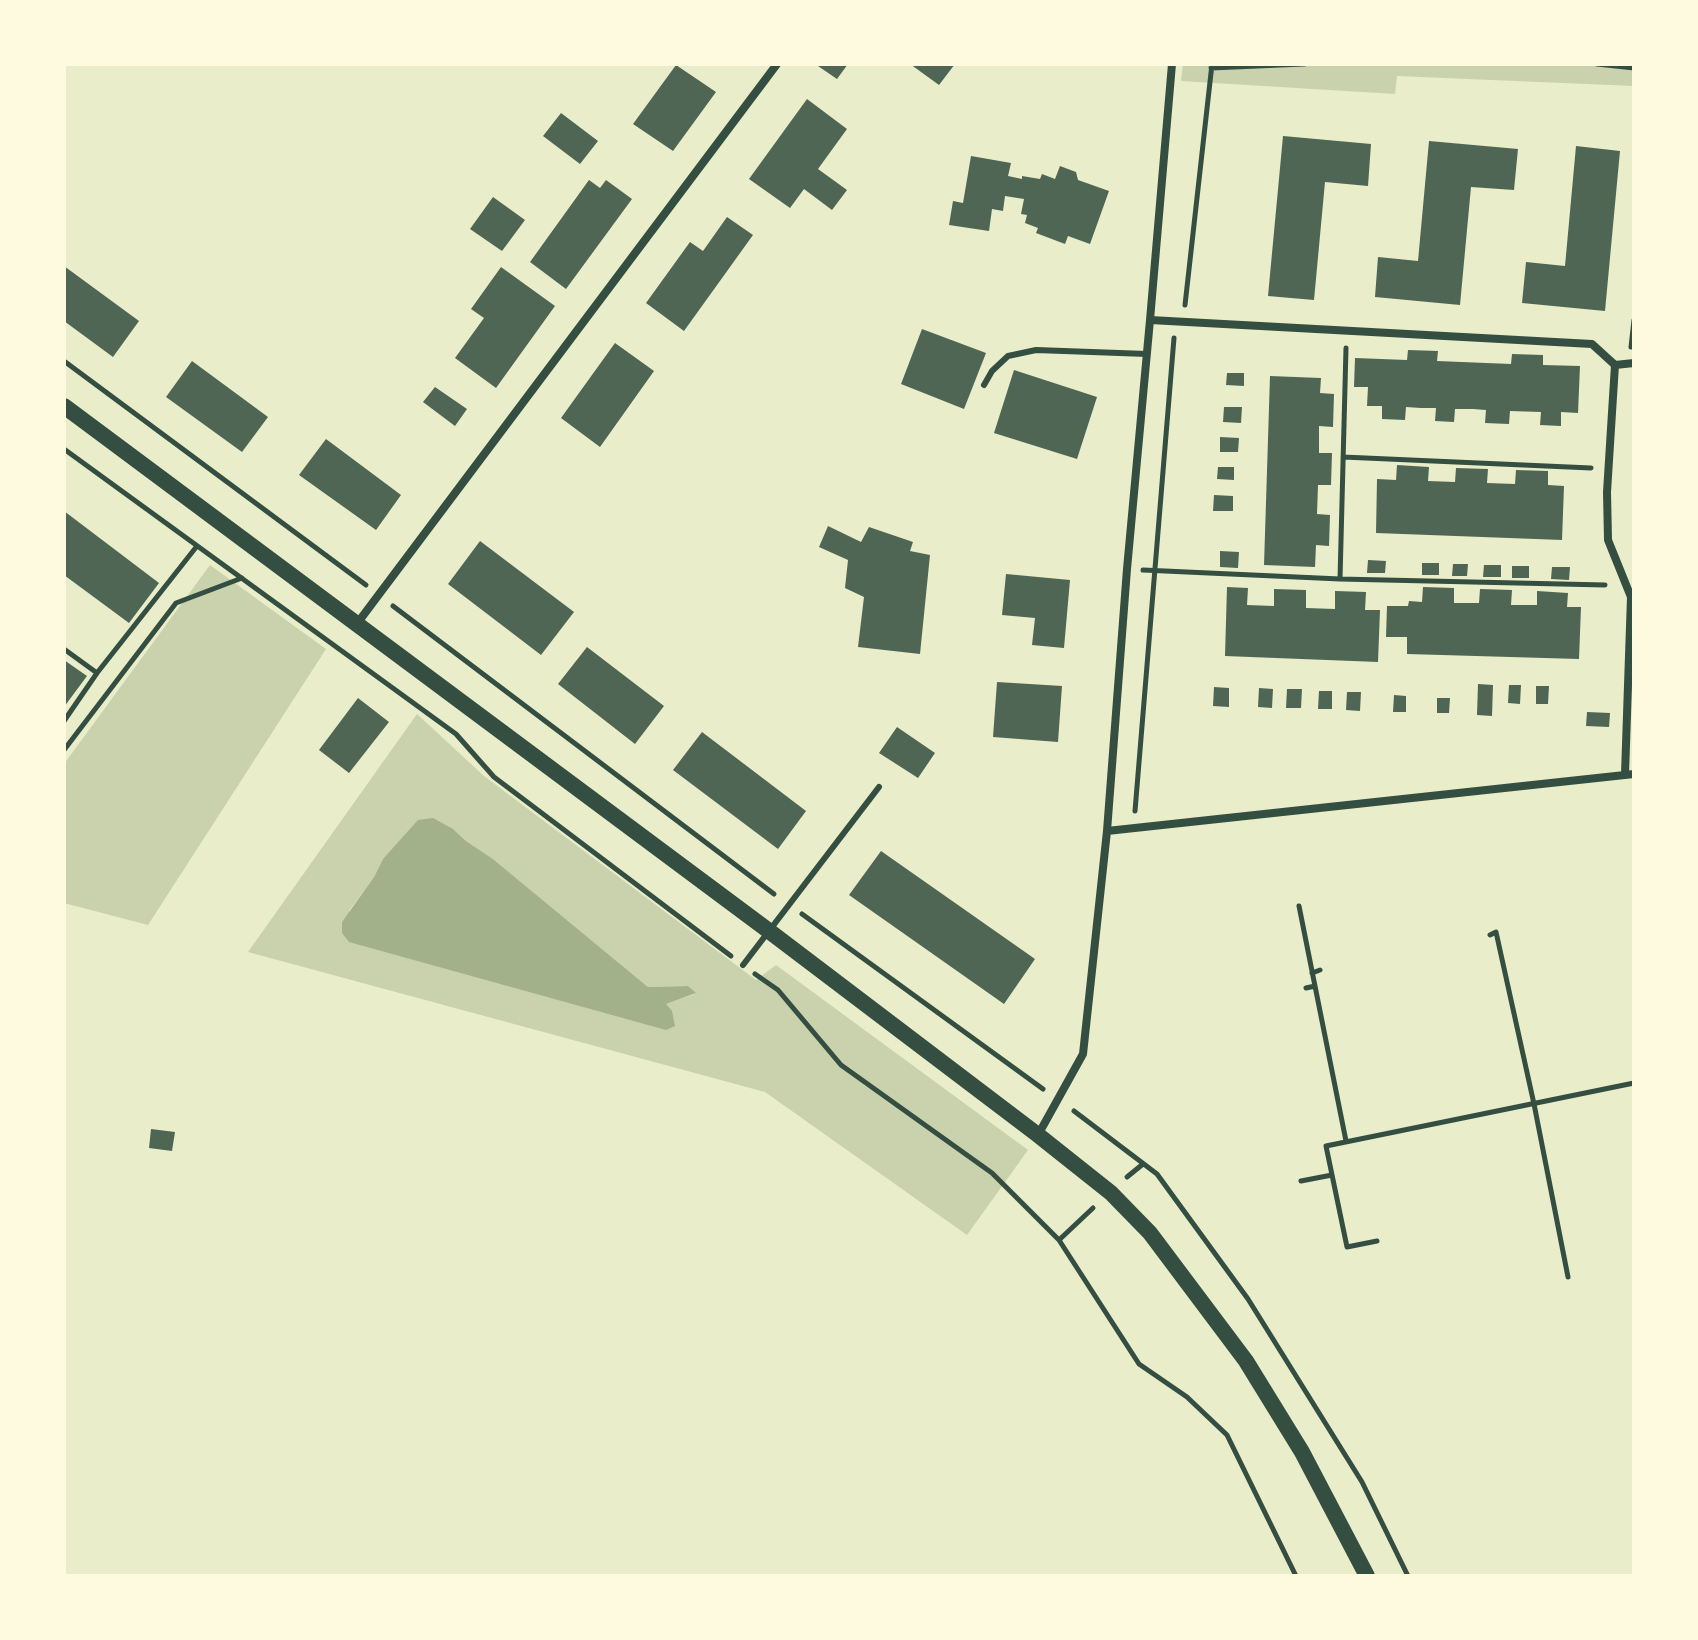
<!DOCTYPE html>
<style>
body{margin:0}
#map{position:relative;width:1698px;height:1640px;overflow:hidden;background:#e9edc9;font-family:"Fira Sans",sans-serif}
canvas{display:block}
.frame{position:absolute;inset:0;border:66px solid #fefae0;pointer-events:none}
</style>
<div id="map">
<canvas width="1698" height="1640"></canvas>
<div class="frame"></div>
</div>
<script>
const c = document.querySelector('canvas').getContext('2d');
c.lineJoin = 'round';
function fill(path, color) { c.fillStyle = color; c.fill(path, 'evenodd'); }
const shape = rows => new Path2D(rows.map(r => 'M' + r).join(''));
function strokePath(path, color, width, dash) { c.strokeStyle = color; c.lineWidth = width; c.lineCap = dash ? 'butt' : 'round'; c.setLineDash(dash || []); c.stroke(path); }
const green = shape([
 [1183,64,1634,64,1634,86,1397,76,1395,94,1181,81],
 [210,565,326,649,148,925,64,903,64,764],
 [417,714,484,776,756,980,776,965,1028,1150,967,1235,765,1092,248,952],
 [453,829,466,841,493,859,648,987,688,986,695,994,665,1004,349,911,374,877,383,859]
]);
const water = shape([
 [433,818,453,829,466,841,493,859,648,987,688,986,696,993,666,1004,672,1011,675,1026,666,1030,349,942,342,933,342,922,374,877,383,859,418,820]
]);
const building = shape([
 [820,64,848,64,837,79,818,66],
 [910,64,955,64,939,85],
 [676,65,716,92,673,151,633,124],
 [807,99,847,129,818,169,847,190,832,210,804,189,790,208,749,179],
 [561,113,598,141,580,164,543,136],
 [1283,136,1371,144,1368,186,1325,182,1314,300,1268,296],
 [1429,141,1518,149,1514,190,1471,187,1460,305,1375,297,1378,257,1418,261],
 [1576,146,1620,151,1605,311,1522,303,1526,262,1565,266],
 [971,156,1011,163,1008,176,1022,179,1022,176,1040,179,1042,174,1055,179,1060,166,1076,172,1078,180,1109,191,1090,244,1068,236,1065,244,1036,233,1038,228,1025,223,1027,215,1021,214,1024,199,1005,196,1003,211,992,209,989,231,949,225,953,201,963,203],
 [589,180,600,188,606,180,632,199,566,289,530,262],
 [493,197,525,220,502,251,470,229],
 [727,217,753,235,684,331,646,303,690,242,703,251],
 [64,266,139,321,113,357,64,321],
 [501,267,555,306,496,388,455,358,484,318,471,309],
 [922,329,986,353,964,409,901,384],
 [615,343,654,371,600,447,561,418],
 [1408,350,1438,351,1437,361,1511,364,1512,354,1543,355,1543,365,1580,366,1578,413,1561,412,1561,426,1540,425,1541,412,1510,411,1509,424,1485,423,1486,410,1473,409,1455,409,1454,422,1435,421,1436,408,1421,408,1406,407,1405,420,1382,419,1382,406,1367,406,1368,387,1354,387,1355,358,1407,360],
 [192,361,268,417,242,452,166,397],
 [1014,370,1097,397,1077,459,994,433],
 [1227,373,1244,373,1244,386,1226,385],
 [1270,376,1321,378,1320,393,1334,394,1333,427,1319,426,1319,453,1332,453,1331,485,1318,485,1317,514,1330,515,1329,546,1316,545,1315,567,1264,565],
 [435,387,467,409,455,426,423,402],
 [1224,407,1242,407,1241,423,1223,422],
 [1220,437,1239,438,1238,452,1220,452],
 [326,439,401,495,376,530,299,475],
 [1397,465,1429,467,1428,481,1455,482,1456,468,1488,469,1487,483,1515,484,1516,470,1548,471,1548,485,1564,486,1562,540,1376,533,1377,479,1396,480],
 [1218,467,1234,467,1234,480,1217,479],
 [1214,495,1233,496,1233,511,1213,511],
 [64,511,159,583,129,623,64,575],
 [828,526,861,542,869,527,913,542,910,551,930,555,920,654,858,647,864,597,845,588,848,560,819,547],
 [480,541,574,612,541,655,448,584],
 [1220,551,1239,552,1238,568,1220,567],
 [1368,560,1386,561,1385,573,1367,573],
 [1422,563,1439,563,1439,575,1422,575],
 [1453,564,1468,564,1467,576,1452,576],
 [1484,565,1501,565,1501,577,1483,577],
 [1512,566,1529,566,1529,578,1512,578],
 [1552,567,1570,567,1569,580,1551,579],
 [1006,574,1070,580,1064,648,1032,645,1035,618,1002,615],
 [1227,587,1248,588,1247,605,1274,606,1274,589,1306,590,1306,608,1335,609,1335,591,1366,592,1365,610,1380,610,1378,662,1225,656],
 [1423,587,1454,588,1454,603,1479,603,1480,589,1512,590,1511,605,1537,605,1537,591,1568,593,1567,607,1581,607,1579,659,1407,654,1407,637,1386,637,1387,606,1408,606,1409,601,1422,602],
 [587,647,664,706,635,744,558,684],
 [64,660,87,676,64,707],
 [997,682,1062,686,1058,742,993,737],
 [1478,684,1493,685,1492,716,1477,715],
 [1509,685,1521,685,1520,704,1508,703],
 [1536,686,1549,686,1548,704,1536,704],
 [1214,687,1229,688,1229,707,1213,706],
 [1259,688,1273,689,1272,708,1258,707],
 [1287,689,1302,689,1301,708,1286,708],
 [1319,691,1332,691,1332,709,1318,709],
 [1347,692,1361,692,1360,711,1346,710],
 [1394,695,1406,696,1406,712,1393,712],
 [358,698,389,722,349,773,319,750],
 [1437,698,1450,698,1449,713,1437,713],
 [1587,712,1610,713,1609,727,1586,726],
 [897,727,935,753,918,778,879,753],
 [702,732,806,811,778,849,673,770],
 [881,851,1035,959,1004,1004,849,895],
 [151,1129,175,1132,172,1151,149,1148]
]);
const path = shape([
 [1597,64,1634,68],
 [1211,68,1304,64],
 [1185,305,1212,64],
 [1631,347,1634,320],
 [64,361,366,585],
 [64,449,456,734,494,777,731,956],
 [1343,457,1591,468],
 [1143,570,1340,579,1605,585],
 [1340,579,1346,348],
 [393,606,774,894],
 [64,649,97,673],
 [64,721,97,673,197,546],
 [64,750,176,603,242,578],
 [1135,811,1174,338],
 [1299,906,1346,1141],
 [802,914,1043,1089],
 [1490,935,1496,932,1534,1104,1568,1277],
 [1312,973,1320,970],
 [755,974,778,990,841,1065,992,1173,1059,1240,1139,1364,1187,1397,1227,1435,1296,1576],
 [1306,988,1315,986],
 [1074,1111,1157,1174,1248,1299,1362,1482,1408,1576],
 [1127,1177,1143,1164],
 [1301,1181,1332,1175],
 [1059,1240,1093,1208],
 [1377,1241,1347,1247,1326,1146,1634,1083]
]);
const service = shape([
 [984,385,992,371,1008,356,1036,350,1147,354],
 [743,965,879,787]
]);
const minor = shape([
 [1150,320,1592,344,1615,365,1607,492,1608,540,1631,597,1625,774],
 [1615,365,1634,363],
 [356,625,777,64],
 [1107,831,1634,774],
 [1038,1135,1083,1054,1107,831,1127,569,1150,320,1172,64]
]);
const secondary = shape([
 [64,406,769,931,1038,1135,1111,1193,1150,1233,1246,1361,1302,1452,1367,1576]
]);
fill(green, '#cad2ad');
fill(water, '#a3b18a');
fill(building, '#4f6655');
strokePath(path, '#344e41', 5);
strokePath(service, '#344e41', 6);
strokePath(minor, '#344e41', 8);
strokePath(secondary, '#344e41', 16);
</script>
